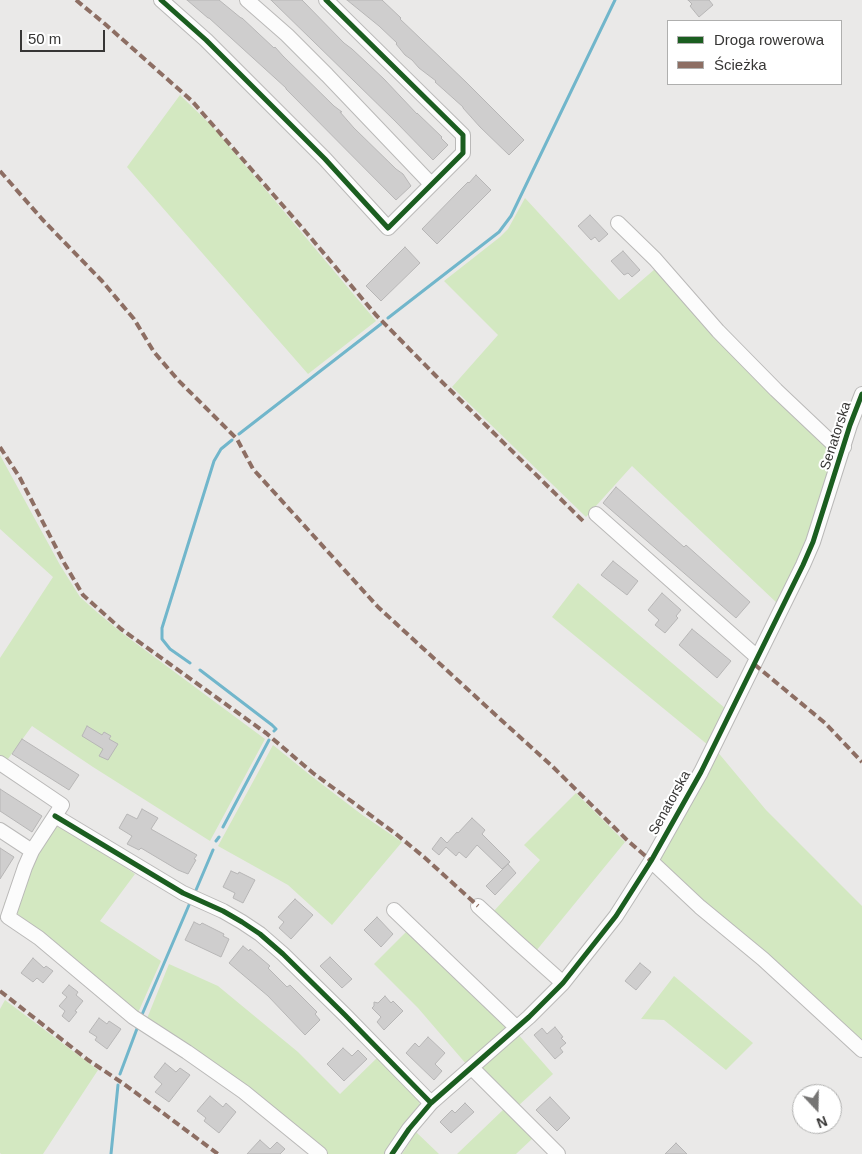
<!DOCTYPE html>
<meta charset="utf-8">
<style>
body{margin:0}
#map{position:relative;width:862px;height:1154px;overflow:hidden;background:#eae9e8;font-family:Arial,sans-serif}
canvas{display:block}
.legend{position:absolute;left:667px;top:20px;width:175px;height:65px;box-sizing:border-box;background:#fff;border:1px solid #afafae;margin:0;padding:6px 9px;list-style:none;font-size:15px;color:#373635}
.legend li{display:flex;align-items:center;gap:10px;height:25px}
.legend b{width:25px;border:1px solid #afafae}
.north{position:absolute;left:792px;top:1084px;width:50px;height:50px;box-sizing:border-box;background:#fff;border:1px solid #afafae;border-radius:50%;rotate:159deg;font-size:14px;font-weight:700;line-height:20px;text-align:center;color:#373635}
.north::after{content:'';display:block;margin:auto;width:18px;height:22px;background:#767574;clip-path:polygon(50% 0,100% 100%,50% 72%,0 100%)}
.scale{position:absolute;left:20px;top:30px;width:85px;height:22px;box-sizing:border-box;border:2px solid #373635;border-top:0;padding-left:6px;font-size:15px;line-height:18px;white-space:nowrap;color:#373635;-webkit-text-stroke:4px #fff;paint-order:stroke}
</style>
<div id="map">
<canvas width="862" height="1154"></canvas>
<ul class="legend">
<li><b style="height:6px;background:#1b5e20"></b>Droga rowerowa</li>
<li><b style="height:6px;background:#8d6e63"></b>Ścieżka</li>
</ul>
<div class="north">N</div>
<div class="scale">50 m</div>
</div>
<script>
const c = document.querySelector('canvas').getContext('2d');
c.lineJoin = 'round';
function fill(path, color) { c.fillStyle = color; c.fill(path, 'evenodd'); }
const shape = rows => new Path2D(rows.map(r => 'M' + r).join(''));
function strokePath(path, color, width, dash) { c.strokeStyle = color; c.lineWidth = width; c.lineCap = dash ? 'butt' : 'round'; c.setLineDash(dash || []); c.stroke(path); }
function label(font, color, halo, rows, align = 'center') {
  c.font = font + ' Arial,sans-serif'; c.lineWidth = 4; c.setLineDash([]); c.textBaseline = 'middle'; c.strokeStyle = halo; c.fillStyle = color; for (const [text, x, y, turn = 0] of rows) {
    c.save(); c.translate(x, y); c.rotate((+turn || 0) * Math.PI / 180); c.textAlign = isNaN(turn) ? turn : align; if (halo) c.strokeText(text, 0, 0); c.fillText(text, 0, 0); c.restore();
  }
}
const green = shape([
 [180,95,213,127,376,321,308,374,127,167],
 [525,198,619,300,655,269,836,454,813,528,778,604,632,466,586,517,452,387,498,335,444,281,500,237,508,229],
 [0,455,60,565,80,597,98,613,122,633,265,739,210,841,93,767,32,726,0,770,0,658,53,577,0,529],
 [578,583,726,709,708,745,552,617],
 [273,745,310,775,361,814,402,842,332,925,288,885,218,846],
 [716,750,766,810,862,906,862,1041,812,994,662,865,660,852],
 [576,793,625,842,536,951,494,911,540,860,524,845],
 [58,822,135,874,100,921,161,961,137,1015,50,940,4,903],
 [408,930,507,1024,506,1032,467,1065,418,1008,374,964],
 [169,964,218,986,298,1052,340,1094,379,1056,418,1098,420,1105,385,1154,324,1154,146,1021],
 [674,976,753,1043,726,1070,664,1020,641,1019],
 [5,1000,98,1070,43,1154,1,1154,0,1153,0,1009],
 [517,1033,553,1074,518,1106,483,1073,483,1064],
 [504,1109,533,1138,516,1154,457,1154],
 [416,1132,439,1154,402,1154]
]);
const stream = shape([
 [388,318,499,232,511,216,615,0],
 [239,434,381,324],
 [190,663,170,649,162,639,162,628,214,461,221,449,232,440],
 [200,670,272,725,276,729,274,731],
 [223,827,269,740],
 [216,841,219,837],
 [196,890,213,850],
 [141,1017,189,905],
 [120,1074,138,1026],
 [111,1154,118,1085]
]);
const building = shape([
 [187,0,219,0,241,18,242,18,274,48,275,47,283,56,334,106,342,112,340,112,354,128,396,169,403,174,411,186,396,200,286,89,286,88,209,18,208,18,187,0],
 [271,0,302,0,344,43,352,49,384,79,417,114,417,113,442,137,441,138,448,145,433,160,395,121,271,0],
 [347,0,382,0,401,18,400,19,466,82,524,140,509,155,480,127,463,108,463,107,444,90,435,82,436,81,419,68,412,60,405,55,396,44,397,43,379,26,347,0],
 [688,0,709,0,713,5,699,17,690,6,692,4,688,0],
 [476,175,491,190,437,244,422,229,458,192,468,182,469,183,476,175],
 [590,215,608,234,599,242,595,237,591,240,578,226,590,215],
 [405,247,420,263,381,301,366,286,405,247],
 [623,251,640,270,632,277,628,273,624,275,611,261,623,251],
 [616,487,684,547,686,545,750,602,736,618,603,503,616,487],
 [613,561,638,581,627,595,601,575,613,561],
 [662,593,681,610,676,616,678,618,665,633,655,625,659,620,648,610,662,593],
 [692,629,731,661,717,678,679,645,692,629],
 [87,726,102,735,104,732,111,736,109,739,118,744,108,760,99,756,103,749,82,736,87,726],
 [22,739,79,775,69,790,12,754,22,739],
 [0,789,42,816,32,832,0,811,0,789],
 [142,809,158,818,151,829,197,855,194,859,196,860,188,874,178,870,141,848,139,850,127,844,132,836,119,828,127,814,137,819,142,809],
 [472,818,485,830,482,834,510,862,502,869,477,845,466,858,459,852,456,856,446,847,439,855,432,849,441,837,447,843,457,832,458,833,472,818],
 [0,848,14,857,0,879,0,848],
 [508,864,516,873,495,895,486,886,508,864],
 [231,871,238,874,239,872,255,880,243,903,233,898,235,893,223,887,231,871],
 [295,899,313,915,291,939,279,928,284,922,278,917,295,899],
 [377,917,393,934,381,947,364,930,377,917],
 [194,922,200,925,202,923,224,934,223,936,229,939,221,957,185,940,194,922],
 [243,946,249,951,250,949,270,966,268,968,287,987,290,985,317,1012,315,1014,320,1020,305,1035,268,996,229,963,243,946],
 [330,957,352,979,342,988,320,966,330,957],
 [33,958,44,968,46,966,53,971,43,983,37,978,33,982,21,973,33,958],
 [640,963,651,972,636,990,625,981,640,963],
 [69,985,78,992,76,995,83,1001,75,1011,77,1012,69,1022,62,1016,65,1011,59,1006,67,997,62,993,69,985],
 [385,996,391,1003,393,1001,403,1011,384,1030,377,1022,381,1017,372,1008,374,1006,374,1002,378,1003,385,996],
 [99,1018,107,1024,109,1021,121,1029,107,1049,95,1040,97,1037,89,1032,99,1018],
 [555,1027,563,1037,561,1038,566,1043,560,1048,563,1052,555,1059,534,1035,542,1028,547,1034,555,1027],
 [428,1037,445,1053,435,1064,442,1071,434,1080,406,1053,415,1043,419,1047,428,1037],
 [343,1048,352,1056,358,1050,367,1059,344,1081,327,1064,343,1048],
 [165,1063,176,1072,180,1068,190,1075,169,1102,155,1092,162,1084,154,1077,165,1063],
 [210,1096,223,1107,226,1103,236,1112,219,1133,204,1121,206,1118,197,1111,210,1096],
 [550,1097,570,1118,557,1131,536,1110,550,1097],
 [465,1103,474,1112,451,1133,440,1122,452,1110,455,1113,465,1103],
 [260,1140,270,1149,277,1142,285,1149,280,1154,247,1154,260,1140],
 [676,1143,687,1154,665,1154,676,1143]
]);
const minor = shape([
 [161,0,206,40,325,159,388,228,463,153,463,135,326,0],
 [247,0,287,35,327,75,431,184],
 [618,223,655,259,718,331,776,390,832,443,844,447],
 [596,514,757,657],
 [0,763,62,805,32,851,25,867,8,917,39,938,133,1017,187,1052,244,1092,320,1154],
 [55,816,183,893,223,911,242,922,260,934,283,954,345,1015,431,1103],
 [0,830,32,851],
 [651,861,700,907,763,959,862,1050],
 [478,906,516,941,563,983],
 [394,910,517,1028],
 [472,1068,558,1154],
 [392,1154,409,1129,431,1103,529,1017,563,983,616,916,651,861,701,772,803,565,813,542,850,425,862,394]
]);
const quiet = shape([
 [76,0,105,24,192,101,305,231,376,315,436,376,583,521],
 [0,171,42,219,102,281,134,319,154,352,178,380,237,439,253,469,378,607,500,719,552,766,626,839,651,861],
 [0,447,20,478,63,561,83,595,121,629,266,733,313,773,396,834,424,857,478,906],
 [754,664,825,723,862,762],
 [0,991,88,1060,124,1084,218,1154]
]);
const cycleway = shape([
 [161,0,206,40,325,159,388,228,463,153,463,135,326,0],
 [55,816,183,893,223,911,242,922,260,934,283,954,345,1015,431,1103],
 [392,1154,409,1129,431,1103,529,1017,563,983,616,916,651,861,701,772,803,565,813,542,850,425,862,394]
]);
const streetNames = [
 ["Senatorska",836,436,-72],
 ["Senatorska",670,803,-61]
];
fill(green, '#d3e8c1');
strokePath(stream, '#71b6cb', 3);
fill(building, '#cfcece');
strokePath(building, '#b7b6b6', 1);
strokePath(minor, '#bab9b8', 16);
strokePath(minor, '#fcfcfc', 14);
strokePath(quiet, '#8d6e63', 4, [8, 4]);
strokePath(cycleway, '#1b5e20', 5);
label('14px', '#373635', '#fff', streetNames);
</script>
